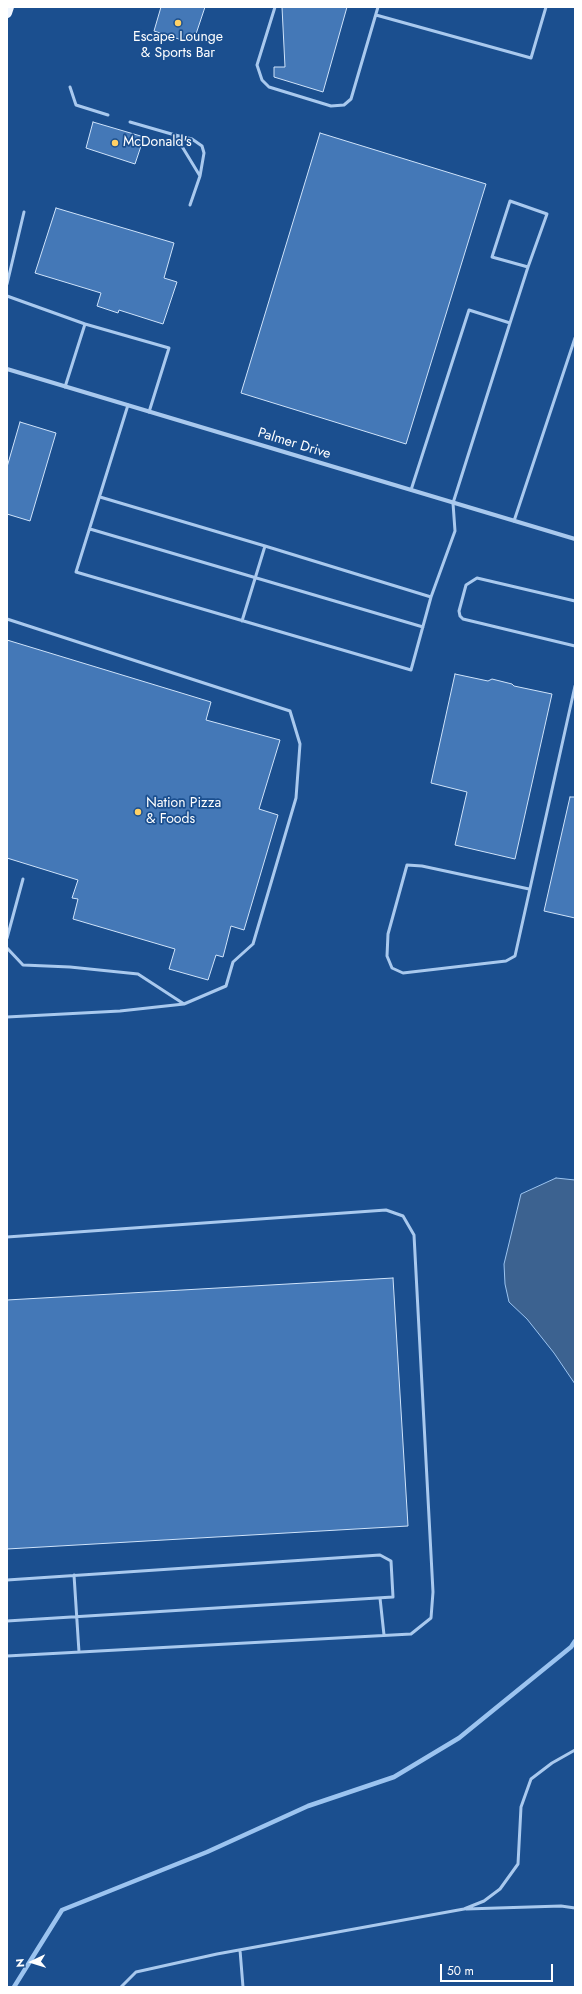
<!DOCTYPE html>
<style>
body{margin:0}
#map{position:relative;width:582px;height:1994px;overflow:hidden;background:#1b4f8f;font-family:Jost,sans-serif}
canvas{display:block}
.frame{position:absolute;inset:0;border:8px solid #fff;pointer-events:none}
.north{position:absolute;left:12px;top:1942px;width:40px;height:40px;-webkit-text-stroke:3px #1b4f8f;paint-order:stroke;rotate:266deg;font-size:11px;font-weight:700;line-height:16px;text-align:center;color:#fff}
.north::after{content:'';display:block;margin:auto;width:14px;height:18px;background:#fff;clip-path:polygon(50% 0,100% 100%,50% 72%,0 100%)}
.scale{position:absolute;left:440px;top:1964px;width:113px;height:18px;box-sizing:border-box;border:2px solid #fff;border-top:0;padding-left:5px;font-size:12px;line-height:14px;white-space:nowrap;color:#fff;-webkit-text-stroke:3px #1b4f8f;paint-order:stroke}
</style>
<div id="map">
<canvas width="582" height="1994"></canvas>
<div class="frame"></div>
<div class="north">N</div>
<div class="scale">50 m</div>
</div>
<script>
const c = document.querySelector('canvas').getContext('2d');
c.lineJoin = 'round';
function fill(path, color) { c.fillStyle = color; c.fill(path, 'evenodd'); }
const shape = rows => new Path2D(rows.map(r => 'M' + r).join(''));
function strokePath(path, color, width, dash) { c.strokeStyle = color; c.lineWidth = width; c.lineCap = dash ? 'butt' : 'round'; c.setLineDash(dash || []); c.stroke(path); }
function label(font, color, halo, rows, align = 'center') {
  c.font = font + ' Jost,sans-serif'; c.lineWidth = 3.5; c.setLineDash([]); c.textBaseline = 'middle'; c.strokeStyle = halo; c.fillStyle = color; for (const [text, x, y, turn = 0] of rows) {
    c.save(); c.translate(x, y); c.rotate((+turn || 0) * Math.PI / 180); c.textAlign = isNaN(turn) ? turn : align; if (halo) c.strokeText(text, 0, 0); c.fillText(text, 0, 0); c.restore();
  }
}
const water = shape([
 [556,1178,575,1180,575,1384,554,1353,527,1319,509,1302,505,1284,504,1264,521,1194,556,1178]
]);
const stream = shape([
 [14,1987,62,1910,207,1852,308,1806,394,1777,459,1738,571,1647,575,1641]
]);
const building = shape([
 [161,7,205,7,196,34,193,33,192,38,186,36,185,41,154,31,161,7],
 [282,7,347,7,323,92,274,77,274,67,285,67,282,7],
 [93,122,144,137,135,164,86,148,93,122],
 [320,133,486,184,406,444,241,393,320,133],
 [56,208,174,243,164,278,177,282,163,324,119,310,118,313,97,306,101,293,35,273,56,208],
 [20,422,56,433,30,521,7,514,7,467,20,422],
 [7,640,211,702,206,720,280,740,259,809,278,815,244,930,231,926,223,957,216,955,208,980,169,969,175,949,73,919,78,899,72,898,78,880,7,858,7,640],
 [455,674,488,681,492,679,512,684,514,686,552,694,515,859,455,845,467,792,431,783,455,674],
 [570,797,575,797,575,918,544,911,570,797],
 [393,1278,408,1526,7,1549,7,1300,393,1278]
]);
const lane = shape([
 [275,7,257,65,262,80,269,87,331,106,344,105,351,99,378,7],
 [376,15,531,58,546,7],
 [70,87,76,105,108,115],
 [130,122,175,135,200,176,190,205],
 [175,135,192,139,202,146,204,153,200,176],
 [7,284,24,212],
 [7,296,85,324,65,387],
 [85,324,169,348,149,412],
 [128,405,76,572,411,670,431,597,455,531,453,503,510,323],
 [411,490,469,310,510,323,528,267,492,257,510,201,547,214,528,267],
 [100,497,265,546],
 [514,521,575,338],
 [90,529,423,627],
 [575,601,477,578,466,585,459,611,460,616,463,619,575,646],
 [7,619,290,711,300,744,296,798,253,944,233,962,226,986,184,1004,120,1011,7,1017],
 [242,621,265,546,431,597],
 [529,889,422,866,407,865,388,934,387,956,392,968,403,973,506,961,515,956,575,686],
 [7,938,23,879],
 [7,948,23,965,70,967,138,974,184,1004],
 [7,1237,386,1210,403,1216,414,1235,433,1592,431,1618,411,1634,7,1656],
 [74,1575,79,1652],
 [7,1580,380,1555,391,1561,393,1597,7,1621],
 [380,1598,384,1635],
 [466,1909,561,1906,575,1908],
 [240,1950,243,1987],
 [121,1987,136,1972,217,1954,464,1909,484,1901,500,1889,518,1864,521,1807,531,1779,552,1763,575,1750]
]);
const street = shape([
 [7,369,575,539]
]);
const primary = shape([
 [7,13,9,7]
]);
const markers = [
 [178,23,4,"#ffd166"],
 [115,143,4,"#ffd166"],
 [138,812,4,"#ffd166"]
];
const poiNames = [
 ["Escape Lounge",178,38,"center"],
 ["& Sports Bar",178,54,"center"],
 ["McDonald's",123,143],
 ["Nation Pizza",146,804],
 ["& Foods",146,820]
];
const streetNames = [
 ["Palmer Drive",294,444,17]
];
fill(water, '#3c6290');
strokePath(water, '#9cc4f0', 1);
strokePath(stream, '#9cc4f0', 4.5);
fill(building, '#4478b7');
strokePath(building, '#cfe3fa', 1);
strokePath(lane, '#a9c9ee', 3);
strokePath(street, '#a9c9ee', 4);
strokePath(primary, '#f0f6ff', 10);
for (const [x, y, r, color] of markers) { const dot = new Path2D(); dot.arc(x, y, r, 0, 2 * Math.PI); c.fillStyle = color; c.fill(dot); strokePath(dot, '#1b4f8f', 1.5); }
label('14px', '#fff', '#1b4f8f', poiNames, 'left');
label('14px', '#fff', '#1b4f8f', streetNames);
</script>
